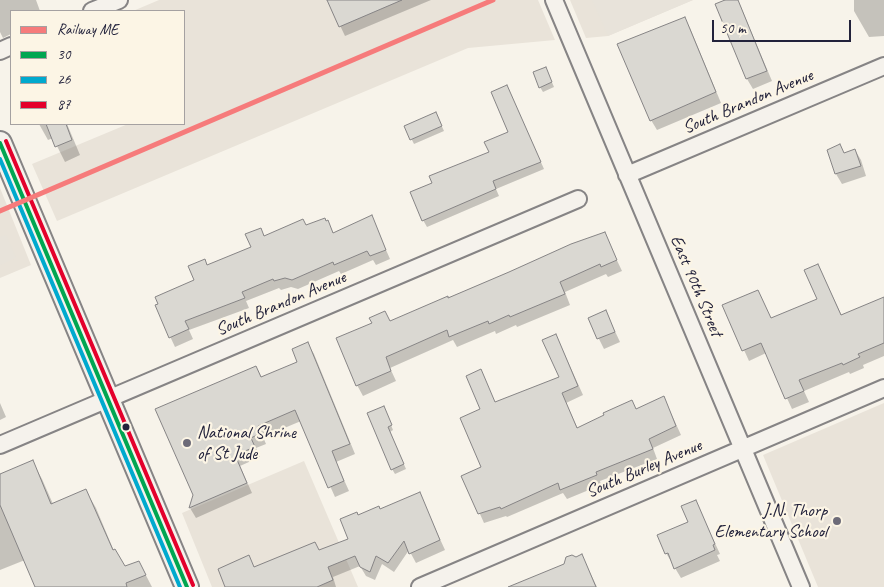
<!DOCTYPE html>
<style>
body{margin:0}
#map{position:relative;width:884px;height:587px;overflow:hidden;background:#f7f3ea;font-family:Caveat,sans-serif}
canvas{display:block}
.legend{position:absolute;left:10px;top:10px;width:175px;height:115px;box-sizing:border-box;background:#fcf5e5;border:1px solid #a5a1a1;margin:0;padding:6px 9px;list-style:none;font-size:15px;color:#22223b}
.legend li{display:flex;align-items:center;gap:10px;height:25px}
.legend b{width:25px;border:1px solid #a5a1a1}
.scale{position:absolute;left:712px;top:20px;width:139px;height:22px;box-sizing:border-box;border:2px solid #22223b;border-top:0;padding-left:6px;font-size:15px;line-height:18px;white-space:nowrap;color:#22223b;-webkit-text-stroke:4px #fcf5e5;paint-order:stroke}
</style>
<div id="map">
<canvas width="884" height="587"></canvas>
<ul class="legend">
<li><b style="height:6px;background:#f67b7b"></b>Railway ME</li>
<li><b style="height:6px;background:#00a651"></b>30</li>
<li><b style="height:6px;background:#00a9ce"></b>26</li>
<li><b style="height:6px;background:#e4002b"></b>87</li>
</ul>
<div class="scale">50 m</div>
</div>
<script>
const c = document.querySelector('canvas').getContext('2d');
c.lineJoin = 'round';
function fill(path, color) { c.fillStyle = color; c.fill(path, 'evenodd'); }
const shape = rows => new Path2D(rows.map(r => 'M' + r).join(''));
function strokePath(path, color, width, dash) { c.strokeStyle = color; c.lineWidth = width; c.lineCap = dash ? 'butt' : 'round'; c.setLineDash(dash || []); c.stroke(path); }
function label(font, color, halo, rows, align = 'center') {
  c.font = font + ' Caveat,sans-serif'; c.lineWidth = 4.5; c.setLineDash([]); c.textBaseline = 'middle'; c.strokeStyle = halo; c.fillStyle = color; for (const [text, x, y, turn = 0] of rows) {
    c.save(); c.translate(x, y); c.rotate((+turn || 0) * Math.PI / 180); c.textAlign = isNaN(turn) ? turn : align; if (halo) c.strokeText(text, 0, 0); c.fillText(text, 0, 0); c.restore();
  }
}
const built = shape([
 [159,0,538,0,555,40,468,48,57,221,32,164,128,124,184,124,184,11,133,11],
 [570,0,693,0,608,36,586,38],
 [0,188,31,265,0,278],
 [884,403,884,587,818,587,763,455],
 [304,461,358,587,212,587,182,513]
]);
const green = shape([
 [592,0,693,0,608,36],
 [6,235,16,258,0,265,0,237]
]);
const shadow = shape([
 [0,0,36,0,40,11,11,11,11,34,3,38,0,32],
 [328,0,431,0,345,36],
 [728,0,737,0,741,7,772,81,753,89,747,79,717,5],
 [854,0,884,0,884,36,869,37,854,11],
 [684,18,690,28,721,103,657,130,651,120],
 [548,73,554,87,543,92,540,87],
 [507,86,544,169,496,189,499,196,427,227,423,220,433,183,490,153,510,132],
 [438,118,444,131,414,144,405,126],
 [39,124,67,124,80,155,65,162,53,138,48,140],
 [855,150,861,160,866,176,842,184,836,174,828,151,845,155],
 [371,216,390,259,376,265,373,260,341,274,339,271,298,289,291,287,281,290,279,288,246,301,249,308,189,330,193,339,175,347,156,306,196,281,208,266,252,247,260,229,265,237,328,222,334,234],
 [604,233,622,271,608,277,606,274,565,292,570,305,517,327,516,325,496,334,495,331,457,347,453,340,390,368,396,381,363,396,357,385,390,322],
 [818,265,842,316,884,301,884,356,863,365,864,368,850,374,849,372,804,391,809,402,792,409,766,353,749,361,724,306,772,320,819,300],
 [606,312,620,342,604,349,589,319],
 [556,335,583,395,566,403,578,429,636,410,664,398,681,435,653,448,657,459,600,481,601,485,567,499,563,493,507,517,506,516,484,523,463,476,482,468,496,404,560,377],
 [308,344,314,354,355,454,336,462,349,491,335,497,301,421,263,437,266,444,256,448,260,457,240,466,252,493,196,518,190,508,194,495,256,367,262,378,299,363],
 [0,403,6,417,0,420],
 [386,413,393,430,390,432,406,469,395,474,392,469],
 [32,461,42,479,53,504,86,491,96,508,114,551,125,568,139,562,152,587,36,587,25,560,0,570,0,475],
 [419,493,445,550,416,563,409,550,394,572,382,564,375,580,366,576,360,566,333,577,336,587,227,587,255,568,319,552,349,539,358,516,380,511],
 [696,502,720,554,717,555,720,561,681,578,666,553,690,523],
 [582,556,597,587,513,587,565,564]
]);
const building = shape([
 [327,0,402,0,339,27,327,0],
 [725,0,738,0,767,71,746,79,715,4,725,0],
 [685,17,716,92,650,121,617,44,685,17],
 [546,67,552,82,539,88,533,72,546,67],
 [507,85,541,162,493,181,496,189,422,221,410,192,432,183,429,176,489,152,484,142,508,132,491,92,507,85],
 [436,112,442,126,410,140,404,126,436,112],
 [46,124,66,124,72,140,55,147,46,124],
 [840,144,844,153,855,149,861,166,835,174,827,150,840,144],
 [372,215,386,250,370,256,367,251,334,265,333,262,292,280,285,278,274,281,273,279,242,292,245,298,185,321,189,329,169,338,155,305,158,304,155,297,194,280,188,266,205,259,207,265,251,247,245,234,261,228,264,236,303,219,306,225,325,218,326,221,328,220,333,233,372,215],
 [605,232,617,260,601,267,600,264,560,282,565,294,510,317,509,315,489,324,488,321,449,337,447,330,402,350,386,357,391,371,356,386,336,338,372,323,369,318,385,311,390,321,448,296,448,298,509,272,571,244,605,232],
 [818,264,841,315,884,297,884,343,858,354,860,357,843,365,842,363,799,380,804,391,785,399,761,343,742,351,722,305,758,290,771,318,817,299,804,270,818,264],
 [606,310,615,332,597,339,588,318,606,310],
 [556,334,578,386,562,393,577,428,604,415,603,413,632,400,636,409,664,396,676,426,649,439,653,449,596,472,597,475,560,490,558,483,501,509,500,507,478,514,461,476,481,467,460,418,480,409,466,376,481,369,495,402,559,377,542,340,556,334],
 [308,342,350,444,332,451,344,481,328,488,295,410,258,426,261,433,251,438,255,447,235,455,247,483,189,508,193,495,155,409,256,366,261,377,297,362,292,349,308,342],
 [384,406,392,425,388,427,404,464,391,470,367,413,384,406],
 [33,460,51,504,86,489,113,550,115,549,125,566,139,561,146,575,126,583,127,587,35,587,0,505,0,474,33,460],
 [420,492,440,540,409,554,404,541,388,563,376,556,370,572,360,567,355,556,328,567,333,580,317,587,225,587,218,569,249,555,254,567,315,542,319,550,348,539,340,519,357,512,358,515,379,506,380,509,420,492],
 [696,500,715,544,713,545,715,550,674,569,668,553,665,554,657,535,688,522,681,506,696,500],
 [582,554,596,587,508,587,564,564,566,557,572,555,576,557,582,554]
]);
const street = shape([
 [554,0,801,587],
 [92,11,119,0],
 [0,51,11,46],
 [627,175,884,66],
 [0,445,578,199],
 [420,587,884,388]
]);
const secondary = shape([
 [0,143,187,587]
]);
const bus1 = shape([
 [0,143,187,587]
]);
const bus2 = shape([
 [0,159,180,587]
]);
const bus3 = shape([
 [6,141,193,585]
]);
const rail1 = shape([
 [0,211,493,0]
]);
const markers = [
 [126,427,4.5,"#22223b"],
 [187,443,5,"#6d6b78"],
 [837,521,5,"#6d6b78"]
];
const streetNames = [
 ["South Brandon Avenue",748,102,-23],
 ["East 90th Street",696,286,67],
 ["South Brandon Avenue",281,304,-23],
 ["South Burley Avenue",644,469,-23]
];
const poiNames = [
 ["National Shrine",197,433],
 ["of St Jude",197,454],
 ["J.N. Thorp",827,511,"right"],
 ["Elementary School",827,532,"right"]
];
fill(built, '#e9e3d9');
fill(green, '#e8e3da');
fill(shadow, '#0003');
fill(building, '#dad8d2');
strokePath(building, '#868485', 1);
strokePath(street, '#868485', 20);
strokePath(secondary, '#868485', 26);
strokePath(street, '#f5f2ec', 16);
strokePath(secondary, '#f5f2ec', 22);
strokePath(bus1, '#00a651', 4);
strokePath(bus2, '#00a9ce', 4);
strokePath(bus3, '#e4002b', 4);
strokePath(rail1, '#f67b7b', 5);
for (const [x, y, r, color] of markers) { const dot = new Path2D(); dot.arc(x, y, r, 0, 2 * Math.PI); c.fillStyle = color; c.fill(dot); strokePath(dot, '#fcf5e5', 2); }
label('18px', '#22223b', '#fcf5e5', streetNames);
label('18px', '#22223b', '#fcf5e5', poiNames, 'left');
</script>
